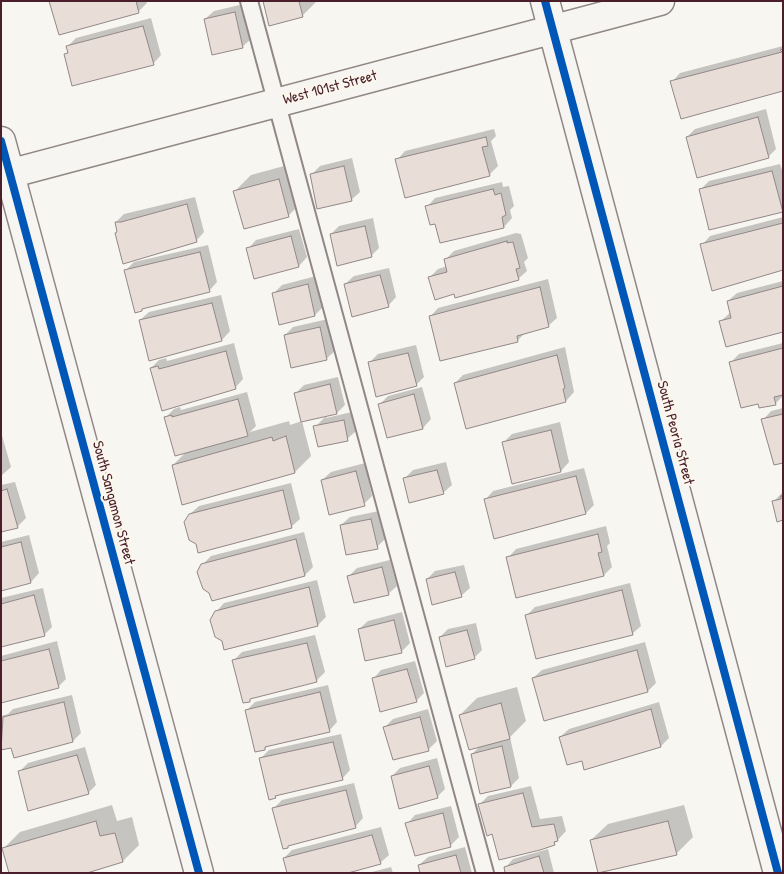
<!DOCTYPE html>
<style>
body{margin:0}
#map{position:relative;width:784px;height:874px;overflow:hidden;background:#f8f6f0;font-family:"Patrick Hand",sans-serif}
canvas{display:block}
.frame{position:absolute;inset:0;border:2px solid #4a1f2b;pointer-events:none}
</style>
<div id="map">
<canvas width="784" height="874"></canvas>
<div class="frame"></div>
</div>
<script>
const c = document.querySelector('canvas').getContext('2d');
c.lineJoin = 'round';
function fill(path, color) { c.fillStyle = color; c.fill(path, 'evenodd'); }
const shape = rows => new Path2D(rows.map(r => 'M' + r).join(''));
function strokePath(path, color, width, dash) { c.strokeStyle = color; c.lineWidth = width; c.lineCap = dash ? 'butt' : 'round'; c.setLineDash(dash || []); c.stroke(path); }
function label(font, color, halo, rows, align = 'center') {
  c.font = font + ' "Patrick Hand",sans-serif'; c.lineWidth = 4.5; c.setLineDash([]); c.textBaseline = 'middle'; c.strokeStyle = halo; c.fillStyle = color; for (const [text, x, y, turn = 0] of rows) {
    c.save(); c.translate(x, y); c.rotate((+turn || 0) * Math.PI / 180); c.textAlign = isNaN(turn) ? turn : align; if (halo) c.strokeText(text, 0, 0); c.fillText(text, 0, 0); c.restore();
  }
}
const shadow = shape([
 [51,1,146,1,147,3,138,12],
 [265,1,317,1,302,16],
 [244,4,251,39,242,47,205,19,214,11],
 [151,18,161,55,153,64,65,55,69,51,68,46,76,38],
 [783,46,783,90,672,82,680,73],
 [766,109,776,149,768,157,687,137,695,129],
 [494,129,496,136,491,141,498,166,489,175,397,160,405,151],
 [352,158,360,192,351,200,311,175,320,166],
 [295,163,305,199,288,216,235,191,251,175],
 [780,164,783,173,782,211,700,190,709,181],
 [502,182,503,187,509,186,514,206,510,210,512,218,504,227,436,222,427,207,435,198],
 [195,197,204,232,196,241,118,231,116,222,124,214],
 [783,217,783,269,702,245,710,236],
 [373,218,379,248,371,256,331,234,339,226],
 [299,229,307,257,299,266,255,278,248,249,256,240],
 [516,233,521,234,528,258,524,262,527,271,518,279,430,277,438,269,447,266,446,259,454,251],
 [208,245,217,282,209,291,126,270,134,262],
 [389,268,396,297,388,306,345,284,354,276],
 [316,276,323,307,315,315,280,324,273,294,282,285],
 [548,279,557,318,548,326,526,332,517,341,430,317,438,308],
 [783,281,783,331,721,321,731,312,728,301,737,293],
 [221,295,230,331,222,340,140,320,149,312],
 [328,319,335,351,326,359,285,335,293,327],
 [234,343,243,379,235,388,151,368,159,360,166,358,167,361],
 [783,343,783,396,775,404,759,402,731,362,739,354],
 [416,345,424,377,416,385,370,362,378,354],
 [565,347,574,392,566,401,455,383,463,375],
 [338,377,345,405,337,413,302,421,311,456,295,472,173,465,187,451,166,417,174,409,180,407,181,410,247,392,256,426,250,432,289,421,290,425,302,421,296,393,304,385],
 [422,387,431,419,423,428,388,437,380,404,388,396],
 [783,408,783,461,763,420,771,411],
 [352,412,356,431,347,439,315,427,326,416,326,418],
 [560,422,569,462,561,471,513,482,504,442,512,434],
 [1,432,11,467,1,476],
 [446,462,452,485,443,493,404,479,413,470],
 [365,463,372,496,364,504,322,480,331,472],
 [584,468,594,505,586,513,485,500,493,491],
 [15,482,26,518,17,527,1,530,1,485],
 [291,483,300,519,291,527,190,514,199,506],
 [783,492,783,519,774,501],
 [379,511,385,539,377,547,341,525,350,517],
 [606,526,610,543,607,546,612,567,604,575,508,558,516,549],
 [304,532,313,567,305,575,202,565,211,556],
 [29,535,39,573,31,582,1,589,1,542],
 [390,560,397,586,388,594,349,576,357,568],
 [464,565,470,588,461,596,427,579,435,571],
 [317,580,326,617,318,625,216,612,224,603],
 [630,583,641,626,632,634,527,615,535,607],
 [43,588,52,627,44,635,1,646,1,598],
 [402,612,410,643,401,652,359,629,368,621],
 [476,623,482,650,474,658,440,637,448,629],
 [315,635,325,672,316,681,253,697,249,700,234,660,242,652],
 [57,641,66,679,58,687,1,702,1,656],
 [645,642,656,683,648,691,533,678,542,670],
 [415,661,424,693,416,701,373,679,381,670],
 [328,685,337,722,329,731,268,745,265,749,247,710,255,702],
 [517,687,526,721,510,737,519,778,511,786,472,754,481,745,460,715,477,698],
 [72,695,81,733,73,741,1,749,1,716,8,714,13,709],
 [659,702,669,738,661,746,585,768,583,760,560,737,569,729],
 [428,709,437,741,429,749,394,758,385,727,393,719],
 [341,734,350,770,342,779,279,794,275,797,260,759,269,750],
 [85,747,96,785,88,793,19,772,28,763],
 [437,758,445,789,437,797,392,776,400,768],
 [354,783,363,818,355,827,291,843,287,847,274,808,282,800],
 [531,786,540,819,562,816,566,831,554,844,492,832,479,805,488,796],
 [112,805,117,821,132,817,139,845,123,861,3,849,20,832],
 [684,805,693,837,676,854,599,873,591,840,608,824],
 [451,806,459,837,450,846,407,824,415,815],
 [381,827,389,855,380,863,284,858,292,850],
 [465,847,472,873,421,873,419,865,428,857],
 [548,849,554,873,507,873,505,868,513,859],
 [391,867,393,873,368,873]
]);
const building = shape([
 [49,1,136,1,139,13,59,35,49,1],
 [263,1,299,1,303,17,269,26,263,1],
 [235,12,243,48,212,55,204,19,235,12],
 [143,26,154,65,72,86,64,54,68,53,66,46,143,26],
 [783,49,783,91,681,119,670,81,782,52,780,50,783,49],
 [758,117,769,158,697,178,686,137,758,117],
 [486,137,488,146,482,147,490,176,405,198,395,159,486,137],
 [344,166,352,201,317,209,310,174,344,166],
 [772,171,783,212,709,230,699,189,772,171],
 [279,179,289,217,244,229,233,191,279,179],
 [493,189,495,195,501,193,506,215,502,217,504,228,440,243,435,224,430,225,425,206,493,189],
 [187,204,197,242,123,264,115,233,117,232,115,222,121,222,187,204],
 [783,223,783,270,712,291,700,244,783,223],
 [365,226,372,257,337,266,330,234,365,226],
 [291,236,299,267,254,279,246,248,291,236],
 [507,241,507,243,513,242,520,268,516,269,519,280,455,298,454,294,435,300,428,277,447,272,444,259,507,241],
 [200,252,210,292,142,309,142,311,135,313,124,270,200,252],
 [380,275,389,307,352,317,344,284,380,275],
 [308,284,315,316,279,325,272,293,308,284],
 [783,286,783,332,726,347,719,321,731,318,727,301,783,286],
 [540,287,549,327,517,336,518,342,440,361,429,316,540,287],
 [212,303,222,341,149,361,139,320,212,303],
 [320,327,327,360,291,368,284,335,320,327],
 [783,348,783,395,774,397,776,405,759,408,758,404,741,408,729,362,783,348],
 [226,351,236,389,162,411,150,368,158,366,159,369,226,351],
 [408,353,417,386,376,397,368,362,408,353],
 [557,355,565,388,563,389,566,402,466,429,454,383,557,355],
 [330,384,337,414,301,422,294,393,330,384],
 [414,394,423,429,387,438,378,404,414,394],
 [238,399,248,436,175,456,164,417,172,415,172,417,238,399],
 [783,414,783,463,774,465,761,419,783,414],
 [344,420,348,441,318,447,313,426,344,420],
 [551,430,561,472,512,484,502,442,551,430],
 [286,436,295,473,182,505,172,465,272,437,273,441,286,436],
 [437,470,444,494,409,503,403,478,437,470],
 [356,471,365,506,329,515,321,480,356,471],
 [576,476,586,514,494,539,484,499,576,476],
 [7,489,18,528,1,532,1,491,7,489],
 [283,490,292,528,198,553,196,544,189,540,184,522,189,514,283,490],
 [781,496,783,496,783,520,777,522,772,501,781,499,781,496],
 [371,519,378,549,346,555,340,525,371,519],
 [598,534,602,552,598,553,604,576,516,598,506,557,598,534],
 [296,539,305,576,212,601,209,593,203,589,197,572,201,564,296,539],
 [21,542,31,583,1,591,1,547,21,542],
 [382,567,389,595,354,603,347,576,382,567],
 [455,572,462,597,432,605,426,579,455,572],
 [309,587,318,626,224,650,222,641,215,637,210,620,215,611,309,587],
 [622,590,633,635,536,659,525,615,622,590],
 [34,595,45,636,1,647,1,604,34,595],
 [394,620,402,653,365,661,358,629,394,620],
 [467,630,475,659,446,667,439,637,467,630],
 [307,643,317,682,250,699,250,702,243,703,232,660,307,643],
 [49,649,59,688,1,703,1,661,49,649],
 [637,650,648,692,544,721,532,678,637,650],
 [407,669,417,702,380,712,372,678,407,669],
 [320,692,330,732,265,747,265,750,255,752,245,710,320,692],
 [64,702,73,742,14,758,11,748,1,750,3,717,64,702],
 [501,703,510,739,469,750,459,715,501,703],
 [651,709,661,747,584,770,582,761,567,765,559,737,651,709],
 [420,717,429,751,393,760,383,727,420,717],
 [333,742,343,780,275,796,276,798,269,800,259,758,333,742],
 [502,746,511,787,480,794,471,754,502,746],
 [77,755,89,794,28,811,18,771,77,755],
 [429,766,438,798,399,809,391,776,429,766],
 [346,790,356,828,288,846,288,848,283,849,272,808,346,790],
 [523,793,532,827,554,824,558,841,554,842,555,845,540,850,499,860,492,834,487,836,478,804,523,793],
 [443,813,451,847,415,856,405,823,443,813],
 [96,821,100,836,115,833,123,862,87,873,9,873,2,848,96,821],
 [668,821,677,855,598,873,590,840,668,821],
 [372,835,381,864,348,873,287,873,283,858,372,835],
 [456,855,461,873,420,873,418,865,456,855],
 [539,856,544,873,505,873,504,867,539,856]
]);
const lane = shape([
 [249,1,485,873]
]);
const street = shape([
 [545,1,778,873],
 [1,141,199,873],
 [1,176,660,1]
]);
const cycleway = shape([
 [545,1,778,873],
 [1,141,199,873]
]);
const streetNames = [
 ["West 101st Street",330,88,-15],
 ["South Peoria Street",675,433,75],
 ["South Sangamon Street",113,503,75]
];
fill(shadow, '#0003');
fill(building, '#e9ddd7');
strokePath(building, '#918787', 1);
strokePath(lane, '#918787', 20);
strokePath(street, '#918787', 31);
strokePath(lane, '#f6f5f1', 16);
strokePath(street, '#f6f5f1', 28);
strokePath(cycleway, '#0057b8', 8);
label('15px', '#4a1f2b', '#fbf7ec', streetNames);
</script>
